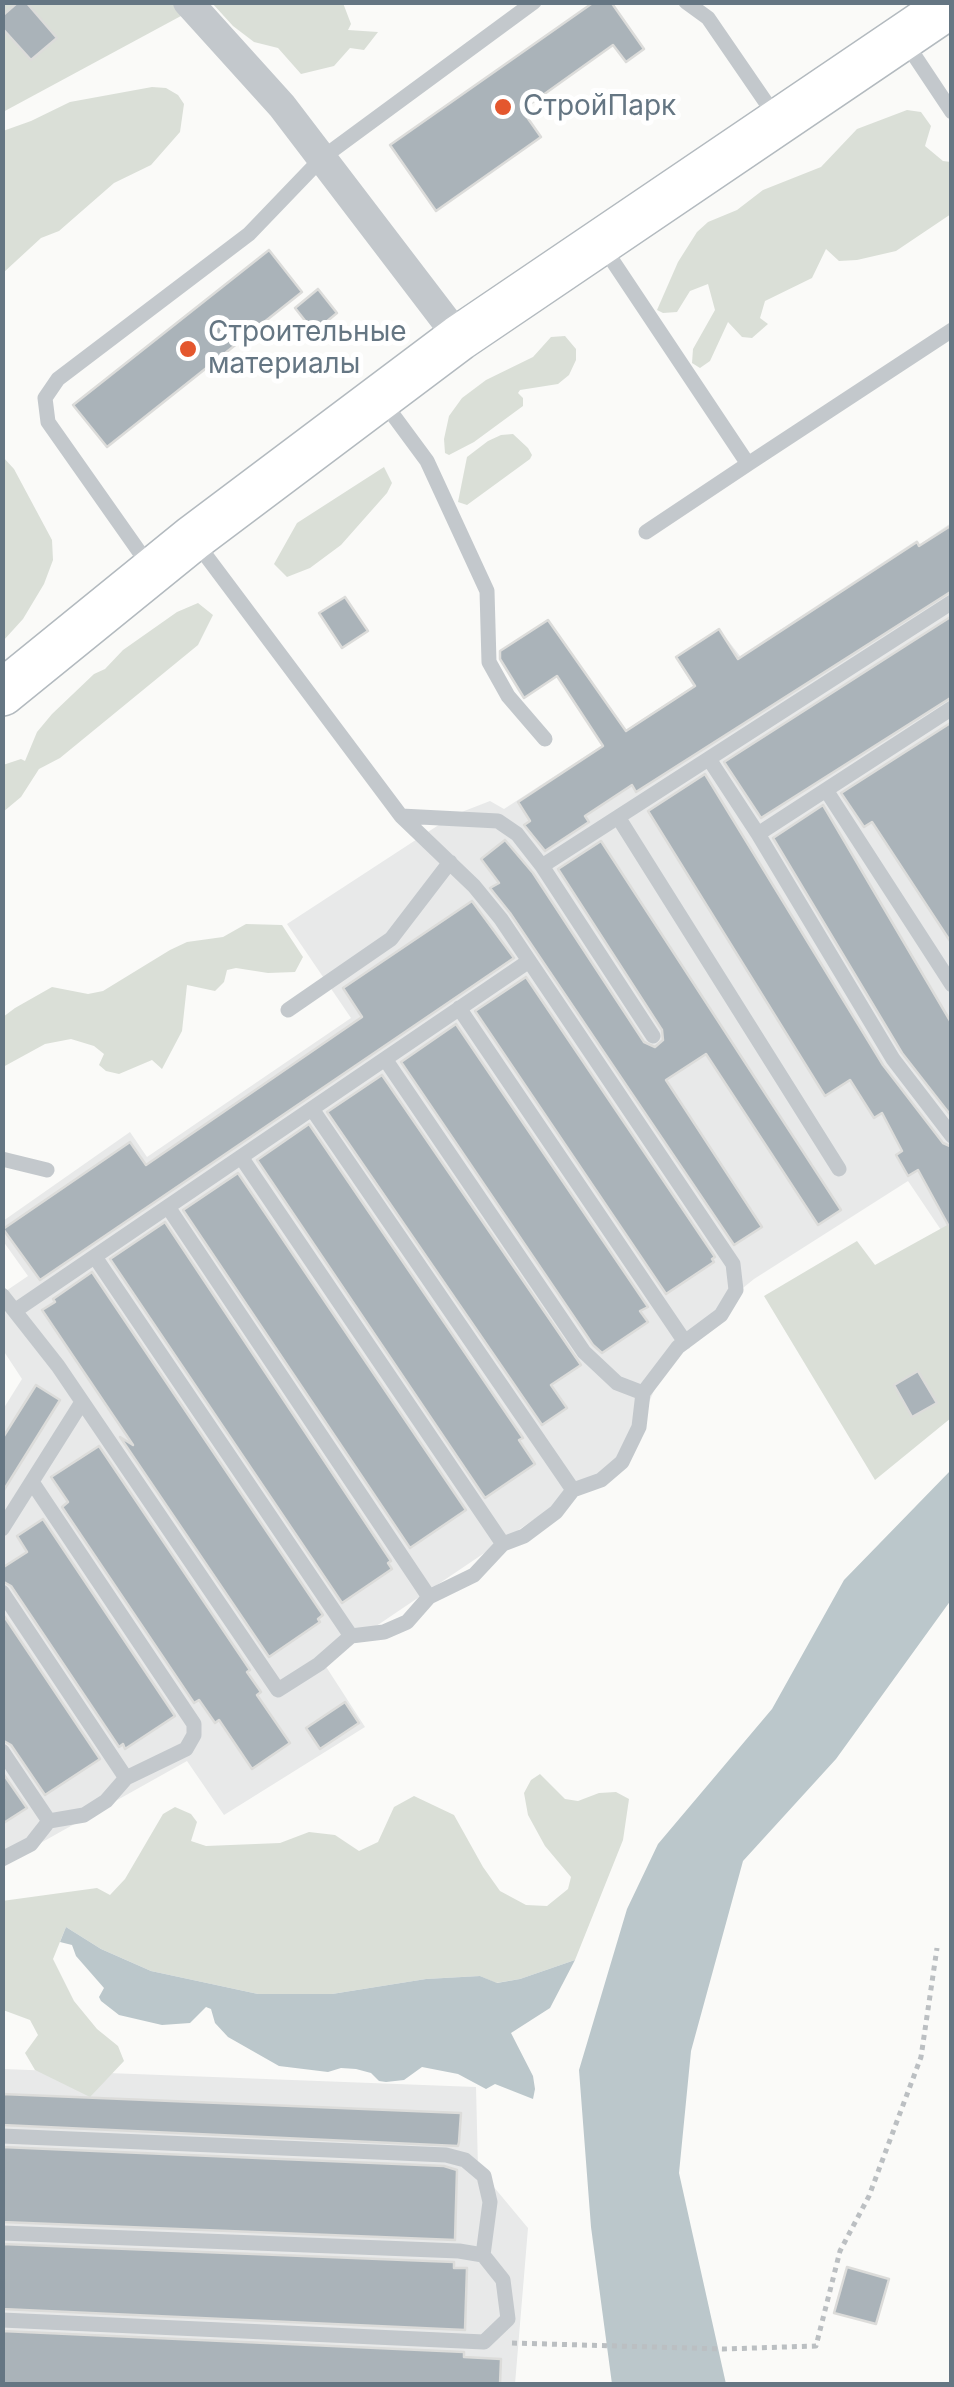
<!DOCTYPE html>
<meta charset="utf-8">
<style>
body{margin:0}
#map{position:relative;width:954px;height:2387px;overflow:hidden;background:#fafaf8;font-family:Inter,sans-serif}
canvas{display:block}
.frame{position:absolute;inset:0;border:5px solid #657683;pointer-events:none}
</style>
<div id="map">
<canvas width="954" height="2387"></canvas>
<div class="frame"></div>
</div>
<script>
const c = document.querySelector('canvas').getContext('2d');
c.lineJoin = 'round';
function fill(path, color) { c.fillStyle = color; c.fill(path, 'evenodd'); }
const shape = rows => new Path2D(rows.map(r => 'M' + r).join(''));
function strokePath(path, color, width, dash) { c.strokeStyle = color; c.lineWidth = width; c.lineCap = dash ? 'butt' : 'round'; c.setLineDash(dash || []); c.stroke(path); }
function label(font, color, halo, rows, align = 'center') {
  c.font = font + ' Inter,sans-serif'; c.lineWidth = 10; c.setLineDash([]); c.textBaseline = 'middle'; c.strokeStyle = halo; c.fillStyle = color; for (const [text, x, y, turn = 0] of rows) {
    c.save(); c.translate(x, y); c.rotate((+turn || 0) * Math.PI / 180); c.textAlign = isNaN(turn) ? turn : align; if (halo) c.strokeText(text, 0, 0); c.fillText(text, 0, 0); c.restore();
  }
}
const built = shape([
 [951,523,951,1223,941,1230,908,1181,754,1279,674,1344,625,1458,323,1662,365,1727,224,1815,187,1761,3,1864,2,1411,22,1379,3,1350,3,1293,28,1276,3,1241,3,1221,130,1132,147,1157,351,1018,287,924,454,815,490,801,504,809,693,686,675,657,719,629,740,656,917,540,920,544],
 [3,2069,476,2087,478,2168,528,2228,515,2384,3,2384]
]);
const green = shape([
 [3,3,205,3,3,112],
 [212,3,343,3,351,24,348,30,378,32,364,50,350,48,334,66,301,74,278,48,254,42,233,26],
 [152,87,166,88,178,95,184,104,180,132,151,165,114,183,59,231,41,238,3,273,3,131,31,121,70,102],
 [907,110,921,112,931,126,925,146,943,161,951,162,951,214,896,251,857,260,839,261,826,249,812,278,765,301,760,318,768,324,752,338,742,337,728,322,710,361,700,368,692,363,693,349,715,310,708,284,690,291,677,312,663,313,657,310,678,262,697,232,708,222,737,210,763,190,821,167,857,129],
 [565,336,576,349,576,360,569,375,558,384,520,390,518,393,523,398,523,406,474,442,449,455,445,453,444,439,449,416,462,398,486,380,533,357,551,337],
 [513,434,528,448,532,455,530,459,467,505,458,502,467,457,488,441,501,435],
 [3,457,14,469,52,540,53,560,44,584,23,619,3,641],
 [384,467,392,483,387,493,341,545,310,568,287,577,274,564,297,523],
 [198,603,213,615,198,645,60,758,39,769,21,797,3,812,3,765,21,759,25,761,37,732,52,714,94,674,105,669,123,650,177,612],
 [246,924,282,925,303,957,295,972,268,973,236,968,227,970,224,982,215,991,187,985,182,1031,162,1069,152,1060,119,1074,106,1071,99,1065,104,1054,94,1046,71,1039,45,1044,3,1067,3,1017,15,1008,52,987,88,994,103,991,170,950,187,942,223,937],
 [951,1223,951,1418,875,1480,764,1296,857,1241,875,1265],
 [540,1774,565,1799,578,1801,599,1793,616,1792,629,1799,623,1840,575,1960,520,1979,496,1983,480,1976,426,1979,332,1994,258,1994,151,1971,101,1949,66,1927,53,1959,74,2001,97,2029,118,2046,124,2061,90,2097,35,2070,25,2053,38,2035,30,2020,3,2010,2,1901,97,1888,110,1895,125,1879,163,1814,175,1807,191,1814,197,1822,191,1841,206,1846,280,1843,309,1832,335,1835,359,1851,378,1842,394,1807,414,1796,454,1815,483,1867,500,1891,526,1905,547,1906,568,1889,571,1877,545,1846,528,1815,524,1793,531,1780]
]);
const water = shape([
 [951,1470,951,1600,836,1759,743,1861,691,2051,679,2173,726,2384,612,2384,591,2227,579,2070,627,1909,658,1844,772,1709,844,1580],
 [66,1927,101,1949,151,1971,258,1994,332,1994,426,1979,480,1976,497,1983,520,1979,575,1960,550,2008,511,2033,533,2076,535,2089,533,2099,495,2084,486,2089,458,2074,422,2067,404,2080,386,2082,379,2081,371,2073,356,2069,341,2068,328,2072,279,2066,228,2037,215,2023,211,2009,206,2007,190,2023,162,2025,119,2015,101,2001,99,1997,104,1988,76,1956,72,1945,60,1942]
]);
const building = shape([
 [18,2,26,2,57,38,31,60,2,28,2,16,18,2],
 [594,2,611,2,644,49,626,62,613,45,522,110,541,137,436,211,390,145,594,2],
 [269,250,302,292,107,447,73,405,269,250],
 [318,289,337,313,314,332,295,308,318,289],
 [952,525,952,591,636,792,632,785,585,816,589,822,545,851,524,825,530,821,518,802,603,746,557,676,524,698,500,659,500,651,548,620,626,731,695,686,676,657,719,629,738,659,917,542,919,546,952,525],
 [345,597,368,631,342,648,319,613,345,597],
 [952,616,952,697,761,818,724,762,952,616],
 [952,722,952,944,872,822,864,827,841,793,952,722],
 [705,774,883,1065,943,1143,952,1147,952,1232,918,1170,908,1176,896,1155,902,1151,882,1113,874,1118,850,1080,825,1096,648,811,705,774],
 [823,805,952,1024,952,1117,902,1053,773,838,823,805],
 [505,840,533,873,644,1042,655,1047,663,1040,662,1030,558,869,601,841,841,1210,818,1225,706,1054,666,1080,762,1227,734,1245,510,913,490,888,499,883,481,859,505,840],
 [472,901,514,958,40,1280,3,1229,130,1142,146,1165,362,1017,343,988,472,901],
 [526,977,715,1257,712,1259,714,1262,666,1294,475,1011,526,977],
 [456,1024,648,1307,640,1311,648,1322,602,1353,593,1345,401,1062,456,1024],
 [382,1075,581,1365,551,1385,567,1408,542,1425,327,1112,382,1075],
 [309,1124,523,1438,519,1440,535,1464,485,1498,257,1160,309,1124],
 [238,1173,466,1510,410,1548,183,1210,238,1173],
 [165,1222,391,1561,388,1563,392,1569,342,1603,110,1259,165,1222],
 [92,1272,323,1615,318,1619,320,1622,269,1657,120,1437,133,1445,42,1310,55,1302,53,1299,92,1272],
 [918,1371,937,1403,912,1417,894,1385,918,1371],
 [36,1385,60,1400,2,1493,2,1439,36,1385],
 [99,1446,250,1670,247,1672,261,1692,257,1695,290,1743,252,1769,219,1720,215,1723,199,1700,194,1703,62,1507,68,1502,51,1477,99,1446],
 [43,1519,175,1716,125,1749,123,1744,119,1747,11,1586,2,1581,2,1568,27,1552,17,1536,43,1519],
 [2,1613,100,1759,45,1795,11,1745,2,1740,2,1613],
 [345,1702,359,1723,320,1749,306,1728,345,1702],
 [2,1772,27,1808,2,1824,2,1772],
 [2,2094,461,2113,459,2142,458,2146,2,2125,2,2094],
 [2,2147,444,2166,457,2170,455,2240,2,2222,2,2147],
 [2,2244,454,2262,454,2268,467,2268,465,2330,2,2309,2,2244],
 [847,2267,889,2279,876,2324,834,2313,847,2267],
 [2,2331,464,2352,464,2357,501,2359,500,2384,2,2384,2,2331]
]);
const path = shape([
 [512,2343,723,2349,816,2346,840,2251,869,2196,921,2057,937,1948]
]);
const service = shape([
 [686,2,708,18,778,120],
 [904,40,952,112],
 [602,245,748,464,952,330],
 [382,400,427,461,487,591,489,662,508,696,545,739],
 [646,532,748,464],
 [195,541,401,816,498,821,517,834,542,866,952,602],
 [150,567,48,422,45,398,58,379,249,234,322,158,534,2],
 [709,759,758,834,893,1059,952,1136],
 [826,790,952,985],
 [618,817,839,1169],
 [758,834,952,708],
 [542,866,653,1036],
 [459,1008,685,1342],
 [288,1010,391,939,450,862],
 [385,1059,584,1352,617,1383,643,1393],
 [312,1109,573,1490],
 [241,1157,503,1544],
 [2,1159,47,1170],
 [168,1207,429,1597],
 [95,1257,351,1636],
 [2,1295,58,1366,278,1690,319,1664,351,1636,384,1632,407,1622,429,1597,474,1575,503,1544,524,1536,556,1512,573,1490,601,1480,622,1462,639,1427,643,1393,678,1347,721,1315,736,1290,733,1264,501,919,474,886,401,816],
 [16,1310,529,961],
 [2,1529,82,1402],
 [2,1592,126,1778],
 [2,1751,49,1821],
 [2,1859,31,1844,49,1821,84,1815,106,1801,126,1778,186,1749,194,1735,194,1724,32,1482],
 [2,2136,446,2155,465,2160,484,2176,490,2202,483,2255],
 [2,2233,459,2251,483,2255,503,2280,508,2319,484,2342,2,2320]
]);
const minor = shape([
 [188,2,282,106,459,338]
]);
const secondary = shape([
 [2,693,193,538,459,338,952,4]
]);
const markers = [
 [503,107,10,"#e4572e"],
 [188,349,10,"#e4572e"]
];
const poiNames = [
 ["СтройПарк",523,107],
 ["Строительные",208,333],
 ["материалы",208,365]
];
fill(built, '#e8e9e9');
fill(green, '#dadfd7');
fill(water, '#bbc7cb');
fill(building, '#aab3b9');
strokePath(building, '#dcdcda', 2.5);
strokePath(secondary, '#b3babf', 48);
strokePath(path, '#bbbfc2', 5, [5, 5]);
strokePath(service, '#c3c8cc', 15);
strokePath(minor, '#c3c8cc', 30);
strokePath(secondary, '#fff', 45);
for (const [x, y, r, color] of markers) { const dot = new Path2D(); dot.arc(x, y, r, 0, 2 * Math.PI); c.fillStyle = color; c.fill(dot); strokePath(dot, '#fff', 4); }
label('28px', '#657683', '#fff', poiNames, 'left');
</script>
